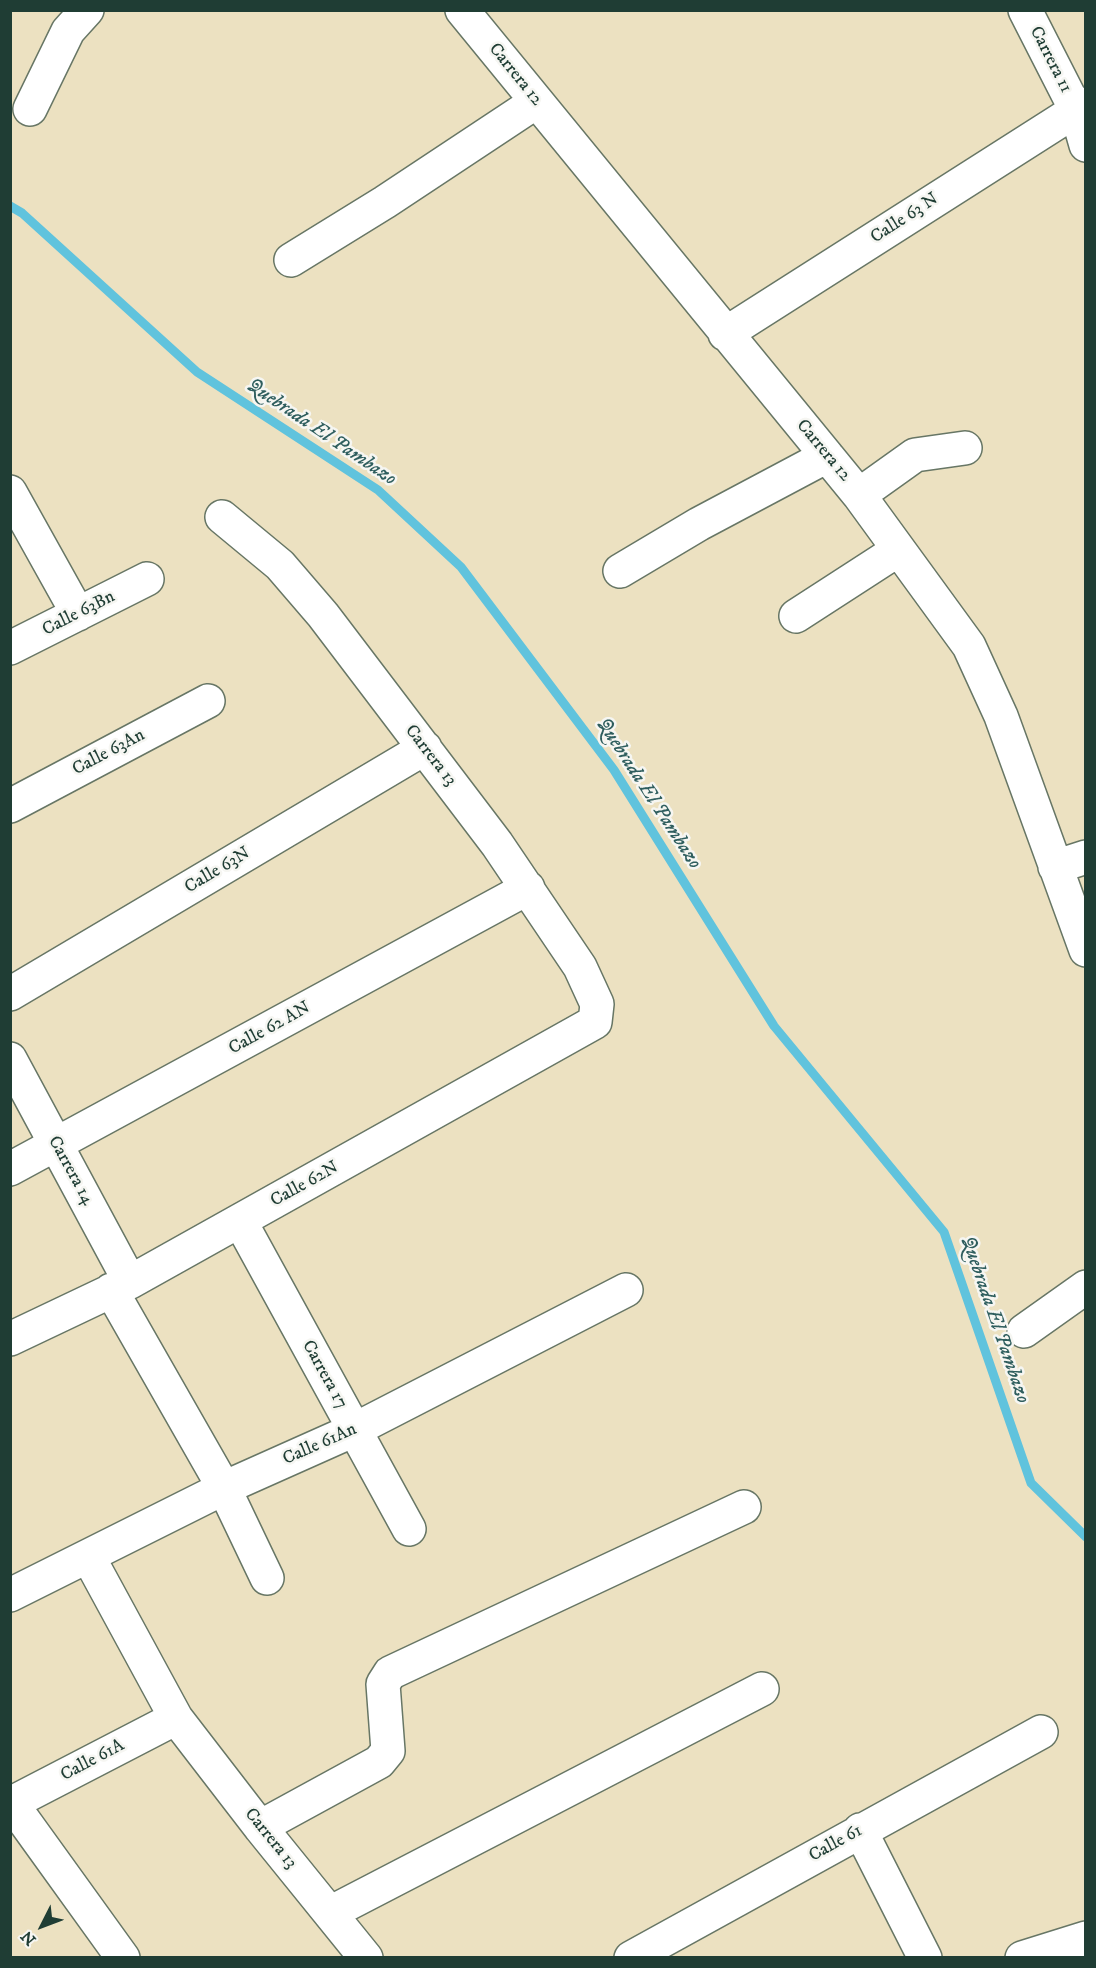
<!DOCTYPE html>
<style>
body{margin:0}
#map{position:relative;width:1096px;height:1968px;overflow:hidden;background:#ece1c1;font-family:"IM FELL DW Pica",serif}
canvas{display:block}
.frame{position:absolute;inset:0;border:12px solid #1f3d34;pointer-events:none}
.north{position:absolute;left:12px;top:1896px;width:60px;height:60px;-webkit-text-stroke:4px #f6f6f2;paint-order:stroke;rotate:228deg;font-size:16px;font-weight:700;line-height:24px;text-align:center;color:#1f3d34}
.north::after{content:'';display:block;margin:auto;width:21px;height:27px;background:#1f3d34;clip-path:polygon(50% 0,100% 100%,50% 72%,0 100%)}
</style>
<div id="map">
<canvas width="1096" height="1968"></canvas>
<div class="frame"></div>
<div class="north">N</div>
</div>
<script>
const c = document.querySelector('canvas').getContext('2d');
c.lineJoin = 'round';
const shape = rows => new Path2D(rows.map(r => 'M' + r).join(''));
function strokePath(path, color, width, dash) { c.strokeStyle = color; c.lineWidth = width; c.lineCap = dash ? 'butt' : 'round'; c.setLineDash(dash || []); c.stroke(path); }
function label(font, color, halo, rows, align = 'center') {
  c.font = font + ' "IM FELL DW Pica",serif'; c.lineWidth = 5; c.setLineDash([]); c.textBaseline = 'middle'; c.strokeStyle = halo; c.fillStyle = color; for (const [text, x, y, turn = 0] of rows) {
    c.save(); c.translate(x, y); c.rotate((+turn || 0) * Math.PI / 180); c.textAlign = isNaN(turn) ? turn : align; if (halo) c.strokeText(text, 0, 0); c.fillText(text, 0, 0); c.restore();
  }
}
const stream = shape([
 [10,206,22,213,197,372,378,490,461,567,614,770,774,1026,944,1232,1031,1483,1086,1537]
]);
const minor = shape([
 [462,10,859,495,969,646,1001,716,1086,950],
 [1025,10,1076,110,1086,145],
 [30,109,68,31,87,10],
 [291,260,385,202,536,102],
 [725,334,1086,104],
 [10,492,78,614],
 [859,495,915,455,965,448],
 [620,571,699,524,827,456],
 [796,616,898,550],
 [10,648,147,579],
 [10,806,208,701],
 [1055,867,1086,857],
 [10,994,425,748],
 [10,1059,130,1282],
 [10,1169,528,888],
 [240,1221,409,1529],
 [111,1290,224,1488,267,1578],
 [1024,1331,1086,1287],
 [10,1339,130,1282,595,1022,597,1004,580,967,497,844,323,615,280,565,222,517],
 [88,1556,176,1718,260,1827,366,1958],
 [10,1595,224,1488,354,1430,626,1290],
 [10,1804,176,1718],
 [12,1804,123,1958],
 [260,1827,379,1762,388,1751,383,1684,390,1673,744,1507],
 [860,1830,925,1958],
 [330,1913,762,1689],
 [631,1958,1041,1732],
 [1022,1958,1086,1938]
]);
const streetNames = [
 ["Carrera 11",1050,60,63],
 ["Carrera 12",515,75,51],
 ["Calle 63 N",905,219,-33],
 ["Carrera 12",823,451,50],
 ["Calle 63Bn",79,614,-27],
 ["Calle 63An",109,753,-28],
 ["Carrera 13",430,756,52],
 ["Calle 63N",218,871,-31],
 ["Calle 62 AN",270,1029,-29],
 ["Carrera 14",70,1171,61],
 ["Calle 62N",305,1185,-29],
 ["Carrera 17",324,1375,61],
 ["Calle 61An",320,1445,-24],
 ["Calle 61A",93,1761,-28],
 ["Carrera 13",270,1839,51],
 ["Calle 61",836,1844,-29]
];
const waterNames = [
 ["Quebrada El Pambazo",321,433,34],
 ["Quebrada El Pambazo",648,794,57],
 ["Quebrada El Pambazo",994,1320,71]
];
strokePath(stream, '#60c3dd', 9);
strokePath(minor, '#677665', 36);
strokePath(minor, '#fff', 33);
label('18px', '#1f3d34', '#f6f6f2', streetNames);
label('italic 20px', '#2f5e5e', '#f6f6f2', waterNames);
</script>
